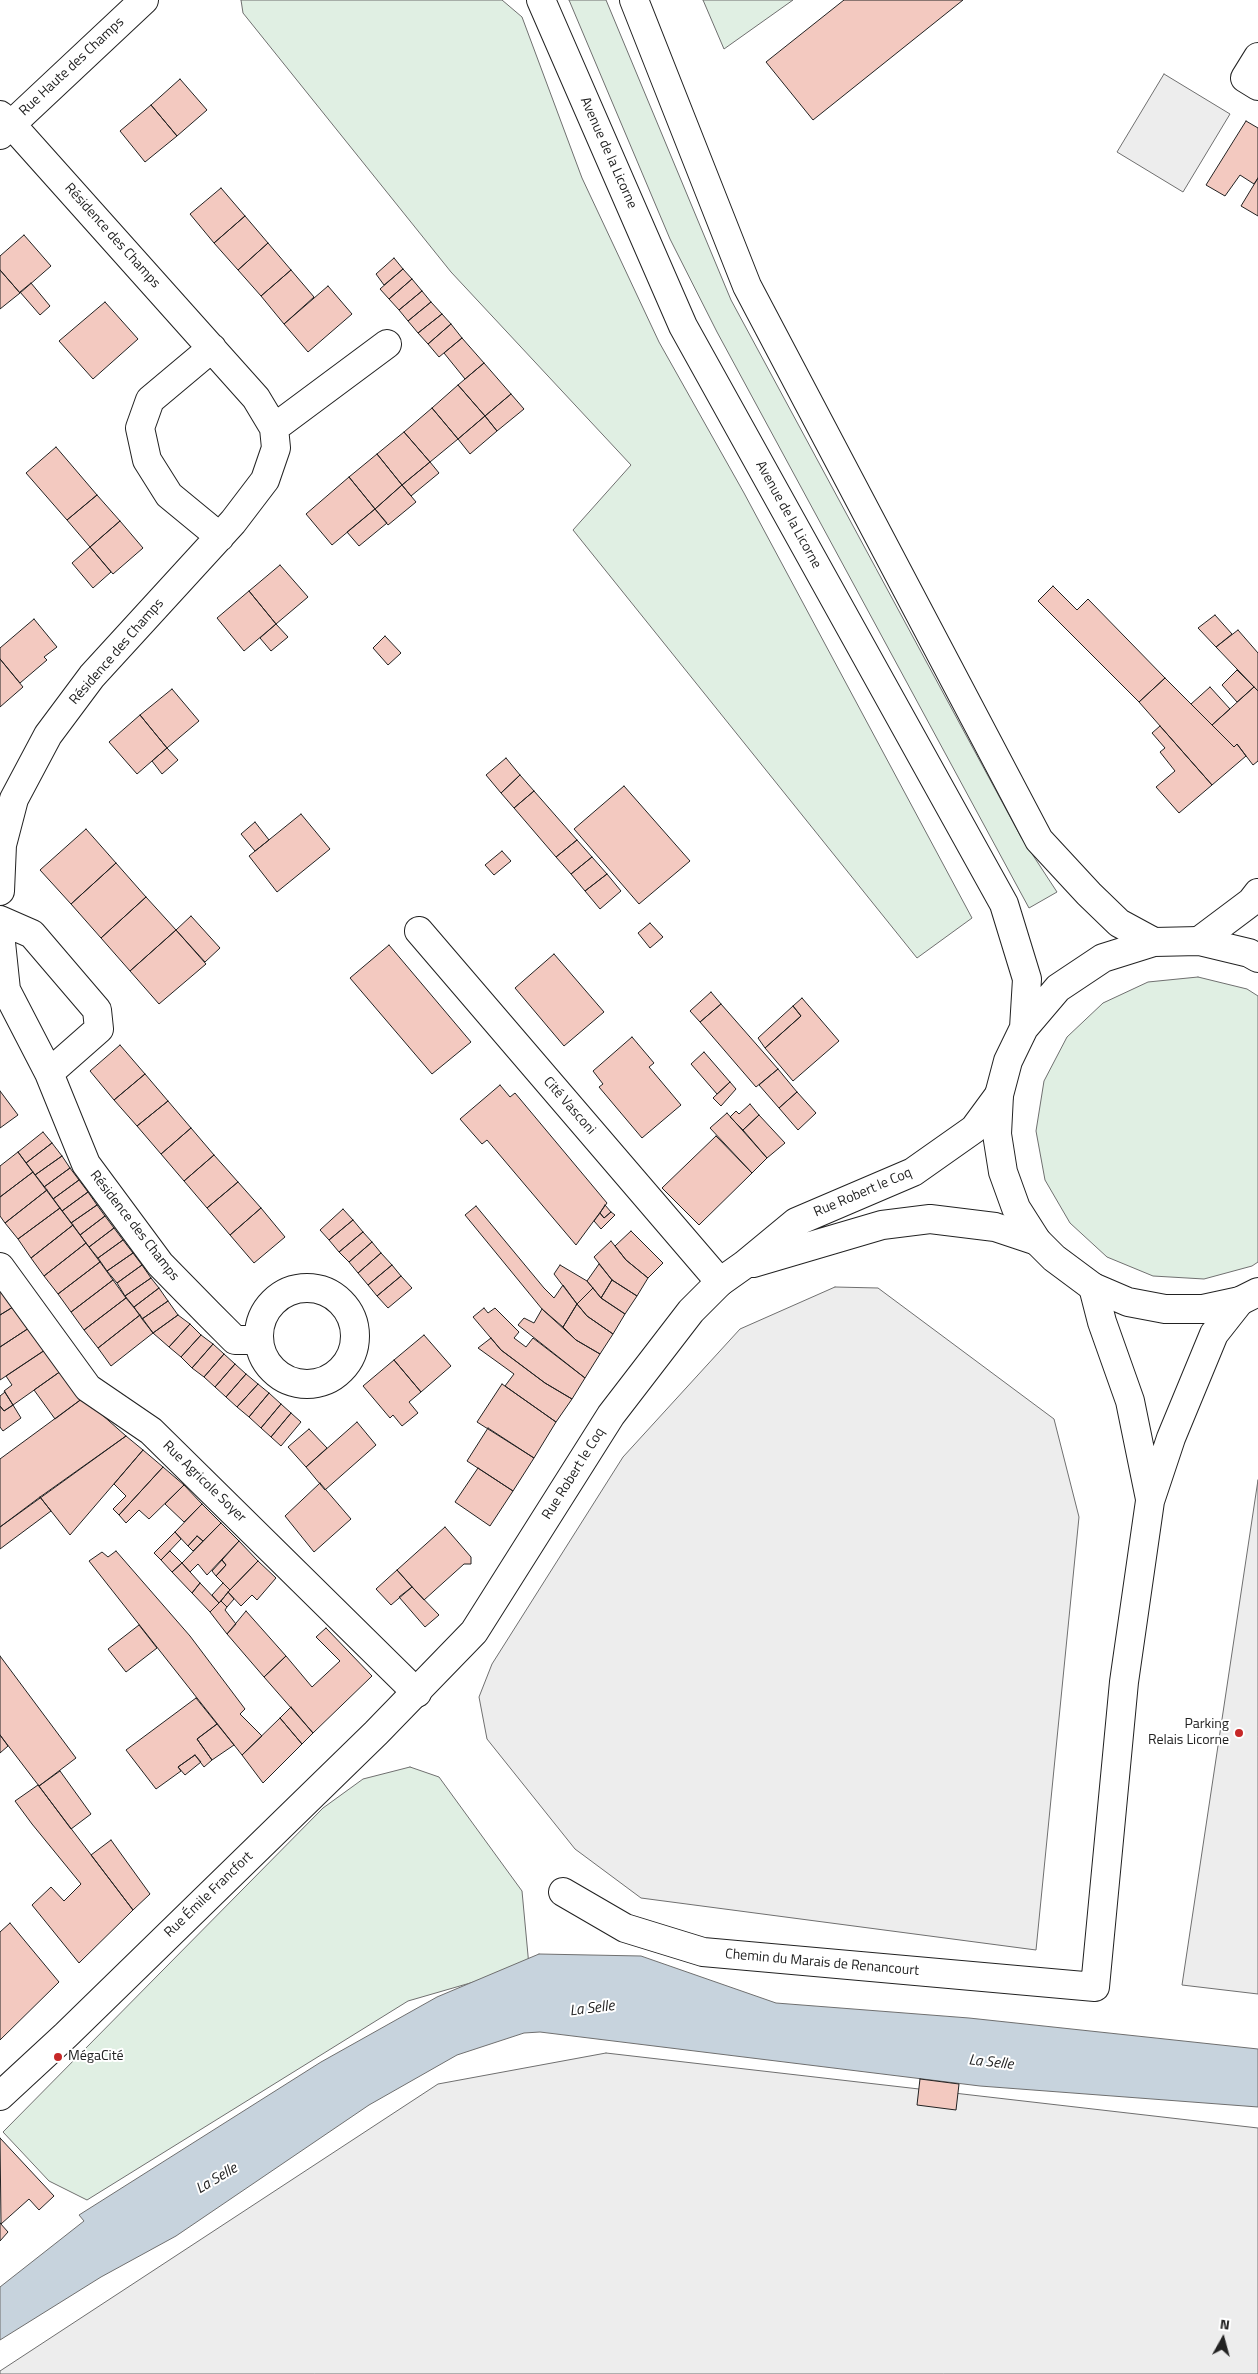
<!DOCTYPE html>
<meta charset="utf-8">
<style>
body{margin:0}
#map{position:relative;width:1258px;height:2374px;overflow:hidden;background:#fff;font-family:"Titillium Web",sans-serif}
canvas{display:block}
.north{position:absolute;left:1198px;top:2314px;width:50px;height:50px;-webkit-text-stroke:4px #fff;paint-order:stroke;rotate:7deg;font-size:14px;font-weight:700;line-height:20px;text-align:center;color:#222}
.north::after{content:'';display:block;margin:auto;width:18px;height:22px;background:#222;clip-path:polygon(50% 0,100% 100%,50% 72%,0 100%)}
</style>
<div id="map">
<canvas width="1258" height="2374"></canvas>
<div class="north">N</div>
</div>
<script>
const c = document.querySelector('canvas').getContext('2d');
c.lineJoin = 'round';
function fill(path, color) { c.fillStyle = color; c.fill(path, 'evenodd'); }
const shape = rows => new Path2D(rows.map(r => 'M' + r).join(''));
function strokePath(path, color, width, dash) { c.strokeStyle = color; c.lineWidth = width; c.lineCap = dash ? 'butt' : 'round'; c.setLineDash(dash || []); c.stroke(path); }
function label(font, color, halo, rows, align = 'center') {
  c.font = font + ' "Titillium Web",sans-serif'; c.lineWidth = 4; c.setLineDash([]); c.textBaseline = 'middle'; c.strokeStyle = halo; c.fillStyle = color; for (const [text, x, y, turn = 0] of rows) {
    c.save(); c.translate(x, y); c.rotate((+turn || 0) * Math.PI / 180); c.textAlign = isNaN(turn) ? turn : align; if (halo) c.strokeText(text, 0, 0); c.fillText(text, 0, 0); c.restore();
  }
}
const green = shape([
 [241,0,502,0,522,17,582,178,659,342,744,493,972,918,917,958,573,530,631,465,451,272,243,13,241,0],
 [569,0,606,0,731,300,1021,837,1057,892,1029,908,717,332,670,239,569,0],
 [703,0,793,0,724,49,703,0],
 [1198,977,1247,989,1258,996,1258,1262,1252,1266,1204,1279,1153,1276,1107,1257,1070,1223,1045,1180,1036,1131,1044,1081,1067,1037,1103,1003,1148,982,1198,977],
 [410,1767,439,1777,522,1891,529,1966,408,2001,87,2200,49,2181,3,2132,323,1808,363,1779,410,1767]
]);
const parking = shape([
 [1164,74,1230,114,1183,192,1117,152,1164,74],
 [835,1287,878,1288,1054,1419,1079,1517,1036,1950,641,1898,575,1849,487,1739,479,1697,492,1664,623,1457,740,1329,835,1287],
 [1258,1480,1258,1994,1182,1985,1258,1480],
 [606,2053,1258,2128,1258,2374,0,2374,0,2371,438,2084,606,2053]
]);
const water = shape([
 [539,1954,641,1956,776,2003,969,2018,1258,2049,1258,2107,980,2086,540,2032,524,2033,457,2055,369,2105,176,2236,101,2277,0,2340,0,2287,84,2221,79,2215,321,2062,437,1997,539,1954]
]);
const building = shape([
 [844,0,963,0,813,120,766,62,844,0],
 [180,79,207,110,177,136,151,105,180,79],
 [151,105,177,136,145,162,120,131,151,105],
 [1246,121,1258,128,1258,178,1254,184,1240,175,1225,196,1206,185,1246,121],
 [1258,178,1258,216,1241,206,1258,178],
 [221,188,245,216,214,243,190,214,221,188],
 [245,216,268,243,238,270,214,243,245,216],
 [24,235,51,266,20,293,0,270,0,256,24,235],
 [268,243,291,270,261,296,238,270,268,243],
 [394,258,403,269,384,285,376,274,394,258],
 [403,269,412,279,389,299,380,289,403,269],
 [0,270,20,293,0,309,0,270],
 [291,270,314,297,284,324,261,296,291,270],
 [412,279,422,291,399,310,389,299,412,279],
 [31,283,50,306,40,315,20,292,31,283],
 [328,286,352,314,308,352,284,324,328,286],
 [422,291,431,302,408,321,399,310,422,291],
 [105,302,138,339,93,379,59,341,105,302],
 [431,302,442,314,418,333,408,321,431,302],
 [442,314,451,324,428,344,418,333,442,314],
 [451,324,462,338,439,357,428,344,451,324],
 [462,338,484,363,465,379,444,353,462,338],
 [484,363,511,394,485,416,458,385,484,363],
 [458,385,485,416,458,439,432,408,458,385],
 [511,394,524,409,497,431,485,416,511,394],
 [432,408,458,439,430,462,404,432,432,408],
 [485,416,497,431,470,454,458,439,485,416],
 [404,432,430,462,402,485,377,454,404,432],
 [56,447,97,495,67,520,26,473,56,447],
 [377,454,402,485,375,509,349,477,377,454],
 [430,462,439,473,411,496,402,485,430,462],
 [349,477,375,509,332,545,306,514,349,477],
 [402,485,416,502,388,525,375,509,402,485],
 [97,495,120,521,90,547,67,520,97,495],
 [375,509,387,523,359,546,347,532,375,509],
 [120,521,143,548,113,574,90,547,120,521],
 [90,547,111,572,93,588,72,563,90,547],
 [280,565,308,597,276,624,249,591,280,565],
 [1053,586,1077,610,1088,599,1165,678,1139,702,1038,601,1053,586],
 [249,591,276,624,244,651,217,618,249,591],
 [1215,615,1232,634,1216,647,1198,628,1215,615],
 [34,619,57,647,44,657,47,660,20,683,0,659,0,648,34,619],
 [276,624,288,637,271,651,260,638,276,624],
 [1238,630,1258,653,1258,691,1216,647,1238,630],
 [385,636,401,653,388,665,373,648,385,636],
 [0,659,23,687,0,707,0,659],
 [1237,670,1254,687,1237,702,1222,685,1237,670],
 [1165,678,1234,747,1237,744,1246,756,1212,785,1139,702,1165,678],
 [1210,687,1230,709,1212,725,1191,704,1210,687],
 [1254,687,1258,691,1258,761,1253,765,1237,744,1234,747,1212,725,1254,687],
 [172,689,199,721,167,748,140,715,172,689],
 [140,715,167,748,137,774,109,742,140,715],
 [1160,726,1212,785,1179,813,1156,787,1175,771,1160,752,1165,748,1152,733,1160,726],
 [167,748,178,760,162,774,152,761,167,748],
 [506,758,520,775,501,793,486,775,506,758],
 [520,775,534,791,514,808,501,793,520,775],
 [624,786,690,861,639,904,574,829,624,786],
 [534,791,577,840,556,857,514,808,534,791],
 [301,814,330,849,277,892,249,856,301,814],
 [255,822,269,840,255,851,241,834,255,822],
 [86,829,116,863,71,904,40,870,86,829],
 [577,840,592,857,571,874,556,857,577,840],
 [502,851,511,861,494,875,485,865,502,851],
 [592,857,607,874,585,891,571,874,592,857],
 [116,863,146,897,101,938,71,904,116,863],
 [607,874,621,891,600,909,585,891,607,874],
 [146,897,176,930,130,971,101,938,146,897],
 [191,916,220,948,205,962,176,930,191,916],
 [650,923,663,937,650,948,638,933,650,923],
 [176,930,206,964,159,1004,130,971,176,930],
 [389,945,471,1042,432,1074,350,978,389,945],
 [554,954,604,1012,564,1046,515,988,554,954],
 [711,992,721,1004,700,1022,690,1011,711,992],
 [802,998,839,1041,793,1081,765,1048,801,1016,793,1006,802,998],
 [721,1004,778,1069,756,1087,700,1022,721,1004],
 [793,1006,801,1016,765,1048,758,1038,793,1006],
 [632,1037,654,1063,649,1067,681,1105,642,1138,599,1087,603,1084,593,1071,632,1037],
 [120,1045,145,1074,114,1100,90,1071,120,1045],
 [704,1052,730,1082,717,1094,691,1064,704,1052],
 [778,1069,797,1092,779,1108,759,1085,778,1069],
 [145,1074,168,1101,137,1126,114,1100,145,1074],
 [730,1082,736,1089,721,1106,713,1098,730,1082],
 [500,1085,510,1097,515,1093,607,1203,576,1245,487,1140,482,1144,460,1119,500,1085],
 [0,1091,18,1115,0,1128,0,1091],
 [797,1092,816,1113,798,1130,779,1108,797,1092],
 [168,1101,191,1128,161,1154,137,1126,168,1101],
 [750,1104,759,1115,743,1130,730,1117,736,1111,739,1114,750,1104],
 [727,1113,767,1158,752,1173,710,1128,727,1113],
 [759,1115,785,1143,767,1158,743,1130,759,1115],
 [191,1128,214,1155,184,1181,161,1154,191,1128],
 [43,1132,52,1143,26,1163,18,1152,43,1132],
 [716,1136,752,1173,699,1225,662,1188,716,1136],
 [52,1143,62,1156,35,1175,26,1163,52,1143],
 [18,1152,33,1172,0,1197,0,1166,18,1152],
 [214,1155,238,1182,207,1208,184,1181,214,1155],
 [62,1156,70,1168,44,1187,35,1175,62,1156],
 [70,1168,79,1180,53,1199,44,1187,70,1168],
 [33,1172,47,1190,5,1223,0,1216,0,1197,33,1172],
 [79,1180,88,1192,62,1211,53,1199,79,1180],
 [238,1182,261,1208,230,1235,207,1208,238,1182],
 [47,1190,60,1208,18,1239,5,1223,47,1190],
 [88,1192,97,1205,71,1223,62,1211,88,1192],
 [97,1205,105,1216,80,1235,71,1223,97,1205],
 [605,1205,611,1212,604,1218,600,1213,605,1205],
 [476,1206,544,1288,554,1298,563,1285,577,1304,563,1327,542,1309,465,1215,476,1206],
 [60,1208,73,1225,31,1258,18,1239,60,1208],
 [261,1208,285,1237,254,1263,230,1235,261,1208],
 [343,1209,353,1220,329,1240,320,1230,343,1209],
 [611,1212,615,1215,601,1229,594,1221,600,1213,604,1218,611,1212],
 [105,1216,114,1228,89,1247,80,1235,105,1216],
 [353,1220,363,1232,339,1252,329,1240,353,1220],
 [73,1225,86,1243,44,1276,31,1258,73,1225],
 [114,1228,123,1240,98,1258,89,1247,114,1228],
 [631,1231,663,1263,648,1278,626,1260,615,1246,631,1231],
 [363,1232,372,1242,349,1262,339,1252,363,1232],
 [123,1240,133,1253,107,1271,98,1258,123,1240],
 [611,1241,626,1260,648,1278,637,1296,612,1280,594,1257,611,1241],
 [372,1242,381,1253,358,1273,349,1262,372,1242],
 [86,1243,100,1262,58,1294,44,1276,86,1243],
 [133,1253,142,1265,117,1283,107,1271,133,1253],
 [381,1253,392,1265,368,1285,358,1273,381,1253],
 [100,1262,113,1280,71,1312,58,1294,100,1262],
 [599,1264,612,1280,601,1298,587,1281,599,1264],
 [142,1265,151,1278,125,1296,117,1283,142,1265],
 [392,1265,401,1276,377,1296,368,1285,392,1265],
 [560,1265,587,1281,593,1288,577,1304,554,1274,560,1265],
 [401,1276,412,1288,388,1308,377,1296,401,1276],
 [151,1278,159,1288,134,1307,125,1296,151,1278],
 [113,1280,126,1298,84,1330,71,1312,113,1280],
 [612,1280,637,1296,625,1314,601,1298,612,1280],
 [159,1288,168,1301,142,1319,134,1307,159,1288],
 [593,1288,601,1298,625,1314,613,1334,587,1316,577,1304,593,1288],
 [0,1290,13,1307,0,1315,0,1290],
 [126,1298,140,1315,98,1348,84,1330,126,1298],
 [168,1301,178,1315,153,1333,142,1319,168,1301],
 [577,1304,587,1316,613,1334,600,1354,576,1340,563,1327,577,1304],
 [13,1307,29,1328,0,1347,0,1315,13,1307],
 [484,1308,488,1313,495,1308,519,1332,514,1338,526,1347,533,1338,585,1378,572,1399,545,1383,501,1350,473,1317,484,1308],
 [542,1309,576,1340,600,1354,585,1378,518,1325,524,1318,534,1323,542,1309],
 [140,1315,153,1333,111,1366,98,1348,140,1315],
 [178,1315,190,1324,169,1347,153,1333,178,1315],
 [190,1324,201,1335,181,1357,169,1347,190,1324],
 [29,1328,45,1350,0,1380,0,1347,29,1328],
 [201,1335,213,1344,192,1368,181,1357,201,1335],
 [424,1335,451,1366,421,1392,394,1360,424,1335],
 [491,1338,501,1350,545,1383,572,1399,556,1422,505,1386,514,1374,478,1348,491,1338],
 [213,1344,224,1354,204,1377,192,1368,213,1344],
 [45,1350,61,1371,13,1405,4,1391,12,1385,6,1376,45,1350],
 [224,1354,235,1364,215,1387,204,1377,224,1354],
 [394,1360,421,1392,409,1402,418,1413,402,1426,393,1415,390,1418,363,1386,394,1360],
 [235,1364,246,1374,226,1397,215,1387,235,1364],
 [61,1371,83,1398,55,1419,34,1390,61,1371],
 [246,1374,258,1384,237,1407,226,1397,246,1374],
 [258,1384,269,1393,249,1417,237,1407,258,1384],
 [502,1384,556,1422,534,1458,477,1422,502,1384],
 [5,1392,13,1405,4,1411,0,1406,0,1396,5,1392],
 [269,1393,281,1404,261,1428,249,1417,269,1393],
 [83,1398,126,1436,0,1527,0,1459,83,1398],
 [281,1404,291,1413,271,1437,261,1428,281,1404],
 [13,1405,21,1418,3,1431,0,1427,0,1406,4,1411,13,1405],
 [291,1413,301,1422,281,1446,271,1437,291,1413],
 [357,1422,376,1445,325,1490,306,1467,357,1422],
 [488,1428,534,1458,513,1491,467,1461,488,1428],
 [309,1429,327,1448,306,1467,288,1447,309,1429],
 [126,1436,143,1450,70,1535,40,1497,126,1436],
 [143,1450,163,1467,119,1515,113,1509,126,1496,114,1484,143,1450],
 [163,1467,184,1485,149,1519,139,1510,126,1523,119,1515,163,1467],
 [478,1468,513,1491,490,1526,455,1502,478,1468],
 [320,1483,351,1519,314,1552,285,1516,320,1483],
 [184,1485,202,1504,184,1522,165,1504,184,1485],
 [40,1497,51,1511,0,1549,0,1527,40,1497],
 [202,1504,221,1523,203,1541,197,1536,188,1546,175,1532,202,1504],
 [221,1523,239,1541,207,1575,198,1564,190,1572,182,1563,221,1523],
 [445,1527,471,1557,471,1564,464,1564,424,1600,397,1570,445,1527],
 [175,1532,181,1539,161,1560,154,1553,175,1532],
 [197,1536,203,1541,193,1551,188,1546,197,1536],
 [239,1541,258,1561,230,1590,216,1576,226,1565,222,1560,239,1541],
 [116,1551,190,1636,245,1709,240,1714,262,1736,242,1755,89,1561,102,1552,108,1557,116,1551],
 [170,1551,182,1563,172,1572,161,1560,170,1551],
 [222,1560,226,1565,216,1576,212,1571,222,1560],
 [258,1561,276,1578,257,1600,252,1595,241,1606,228,1592,258,1561],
 [182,1563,200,1583,192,1593,172,1572,182,1563],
 [397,1570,412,1587,391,1605,376,1589,397,1570],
 [200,1583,219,1603,210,1612,192,1593,200,1583],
 [223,1583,230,1590,219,1603,212,1595,223,1583],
 [412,1587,439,1615,425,1627,399,1597,412,1587],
 [228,1592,234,1599,227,1607,221,1601,228,1592],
 [221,1601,227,1607,225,1610,236,1624,227,1634,210,1612,221,1601],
 [246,1611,286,1656,264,1677,227,1634,246,1611],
 [139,1625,157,1648,126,1672,108,1649,139,1625],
 [326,1628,372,1676,313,1733,264,1677,286,1656,312,1687,340,1661,316,1637,326,1628],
 [0,1656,76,1758,39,1786,0,1735,0,1656],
 [196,1698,217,1724,197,1739,212,1760,204,1767,195,1755,178,1767,181,1771,156,1789,126,1750,196,1698],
 [291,1707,313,1733,302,1744,280,1718,291,1707],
 [280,1718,302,1744,263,1783,242,1755,280,1718],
 [217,1724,234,1745,212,1760,197,1739,217,1724],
 [0,1735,8,1746,0,1753,0,1735],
 [195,1755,201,1762,185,1775,178,1767,195,1755],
 [60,1771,91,1814,71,1829,39,1786,60,1771],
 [38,1785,133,1910,79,1963,32,1905,51,1887,64,1901,81,1884,32,1824,15,1801,38,1785],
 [111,1840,150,1894,133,1910,91,1855,111,1840],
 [10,1923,59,1982,0,2040,0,1932,10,1923],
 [920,2079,959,2084,956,2110,917,2105,920,2079],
 [0,2138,54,2196,39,2210,29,2199,1,2224,0,2138],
 [0,2223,8,2232,0,2241,0,2223]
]);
const minor = shape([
 [1258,57,1245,78,1258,86],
 [0,115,11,124,256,398,274,428,276,448,265,480,233,522,92,676,48,735,14,799,2,845,0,891],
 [0,135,144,0],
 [212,348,150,400,140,428,147,460,169,495,220,537],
 [274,428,387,344],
 [0,920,32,934,97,1010,99,1029,49,1073],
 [419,931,720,1282],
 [0,933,6,990,0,993],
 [6,990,49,1073,86,1164,160,1264,209,1314,235,1340,259,1340],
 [0,1267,88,1388,151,1431,417,1693],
 [1093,1287,1102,1322,1130,1401,1150,1499],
 '259 1336a48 48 0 1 1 96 0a48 48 0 1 1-96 0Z',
 [563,1892,625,1928,703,1952,1095,1987,1124,1682,1150,1501,1171,1438,1214,1334,1240,1301]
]);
const tertiary = shape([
 [1199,941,1251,902,1258,893],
 [753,1263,882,1225,930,1219,995,1227,1037,1241],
 [0,2096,66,2035,376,1733,474,1632,611,1415,691,1311,720,1282,744,1265,796,1222,913,1172,974,1129,999,1095]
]);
const secondary = shape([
 [541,0,683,326,1004,904,1027,979,1024,1028],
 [634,0,747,286,1039,840,1089,894,1119,923,1154,942],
 [1258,958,1249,953,1199,941,1154,942,1103,958,1058,988,1024,1028,1008,1061,999,1095,997,1134,1003,1172,1016,1208,1037,1241,1054,1258,1093,1287,1128,1302,1165,1309,1203,1309,1240,1301,1258,1292]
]);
const markers = [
 [1239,1733,5,"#c62828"],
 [58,2057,5,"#c62828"]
];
const streetNames = [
 ["Rue Haute des Champs",72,67,-43],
 ["Avenue de la Licorne",608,153,66],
 ["Résidence des Champs",112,236,48],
 ["Avenue de la Licorne",788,515,61],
 ["Résidence des Champs",117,652,-49],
 ["Cité Vasconi",569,1106,49],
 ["Rue Robert le Coq",863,1193,-23],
 ["Résidence des Champs",134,1226,52],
 ["Rue Robert le Coq",574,1474,-58],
 ["Rue Agricole Soyer",204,1482,44],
 ["Rue Émile Francfort",209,1895,-44],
 ["Chemin du Marais de Renancourt",822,1963,5]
];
const poiNames = [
 ["Parking",1229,1725],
 ["Relais Licorne",1229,1741],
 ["MégaCité",68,2057,"left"]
];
const waterNames = [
 ["La Selle",592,2009,-7],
 ["La Selle",991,2063,6],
 ["La Selle",217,2179,-31]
];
fill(green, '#e0efe3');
strokePath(green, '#6f6f6f', 1);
fill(parking, '#ededed');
strokePath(parking, '#6f6f6f', 1);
fill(water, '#c7d3dd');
strokePath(water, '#6f6f6f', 1);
fill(building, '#f3c9c0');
strokePath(building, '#222', 1);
strokePath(minor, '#222', 30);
strokePath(tertiary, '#222', 30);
strokePath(secondary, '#222', 30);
strokePath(minor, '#fff', 28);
strokePath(tertiary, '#fff', 28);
strokePath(secondary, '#fff', 28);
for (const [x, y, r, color] of markers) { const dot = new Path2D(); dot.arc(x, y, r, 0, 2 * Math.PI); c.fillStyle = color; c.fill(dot); strokePath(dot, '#fff', 2); }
label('14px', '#222', '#fff', streetNames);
label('14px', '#222', '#fff', poiNames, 'right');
label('italic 15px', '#222', '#fff', waterNames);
</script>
